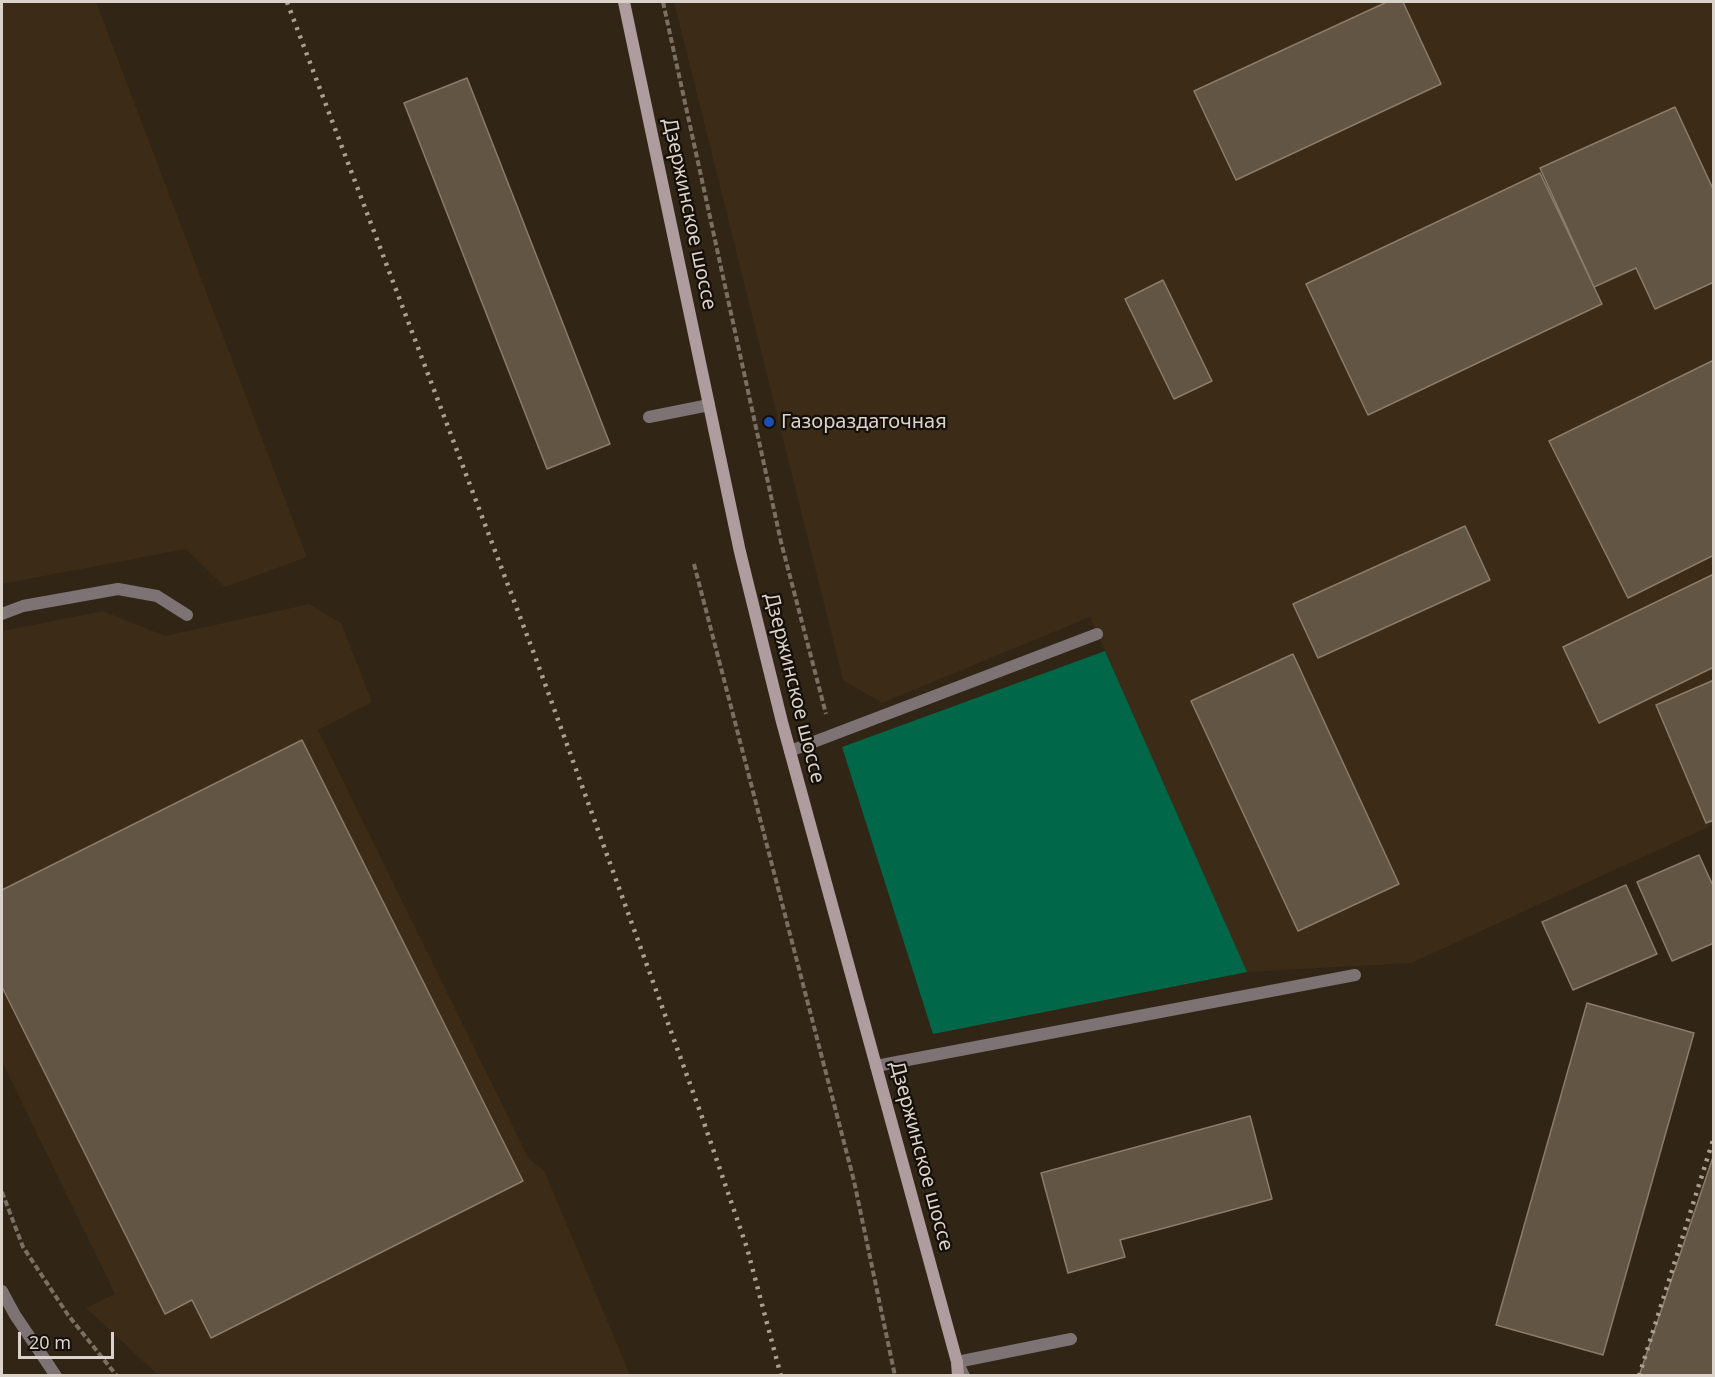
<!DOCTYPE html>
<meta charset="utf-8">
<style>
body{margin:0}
#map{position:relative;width:1715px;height:1377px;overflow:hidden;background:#312516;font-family:"Noto Sans",sans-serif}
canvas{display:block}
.frame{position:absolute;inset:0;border:3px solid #dbd3c9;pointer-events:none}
.scale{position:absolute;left:18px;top:1332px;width:96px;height:27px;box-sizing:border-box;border:3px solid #dbd3c9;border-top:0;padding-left:8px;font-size:18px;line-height:21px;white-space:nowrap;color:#dbd3c9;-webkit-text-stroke:4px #150f09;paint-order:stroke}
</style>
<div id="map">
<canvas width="1715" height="1377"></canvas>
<div class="frame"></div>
<div class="scale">20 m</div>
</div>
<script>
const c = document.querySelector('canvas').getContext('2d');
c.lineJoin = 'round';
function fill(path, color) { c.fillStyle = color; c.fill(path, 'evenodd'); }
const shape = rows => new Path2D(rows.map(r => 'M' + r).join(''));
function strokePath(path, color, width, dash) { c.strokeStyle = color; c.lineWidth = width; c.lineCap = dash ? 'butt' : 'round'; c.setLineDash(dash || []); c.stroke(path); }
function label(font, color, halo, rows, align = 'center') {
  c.font = font + ' "Noto Sans",sans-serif'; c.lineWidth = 4.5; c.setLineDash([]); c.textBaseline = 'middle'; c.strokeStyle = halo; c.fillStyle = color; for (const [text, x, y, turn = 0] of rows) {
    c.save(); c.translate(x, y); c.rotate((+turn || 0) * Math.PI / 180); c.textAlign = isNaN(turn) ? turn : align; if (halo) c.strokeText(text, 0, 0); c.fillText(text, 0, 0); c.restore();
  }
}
const built = shape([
 [2,2,96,2,307,557,225,587,186,549,2,584],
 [674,2,1713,2,1713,825,1411,963,1247,972,1090,617,882,703,843,680],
 [309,604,341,623,372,702,318,730,529,1159,544,1170,630,1375,158,1375,86,1308,115,1294,2,1062,2,631,103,611,165,636]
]);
const forest = shape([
 [1105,651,1247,972,933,1034,842,747]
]);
const building = shape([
 [1387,2,1403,2,1441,84,1236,180,1194,91,1387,2],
 [467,78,610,444,547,469,404,103,467,78],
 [1675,107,1714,191,1714,282,1655,309,1636,268,1594,287,1540,168,1675,107],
 [1540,173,1602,304,1368,415,1306,284,1540,173],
 [1163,280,1212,381,1174,399,1125,299,1163,280],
 [1714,360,1714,555,1628,598,1549,441,1714,360],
 [1465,526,1490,580,1318,658,1293,604,1465,526],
 [1714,574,1714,667,1599,723,1563,647,1714,574],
 [1293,654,1399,884,1298,931,1191,701,1293,654],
 [1714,680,1714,820,1706,823,1656,705,1714,680],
 [302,740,523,1181,211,1338,192,1300,165,1314,2,987,2,890,302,740],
 [1699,855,1714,888,1714,943,1672,961,1637,882,1699,855],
 [1626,885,1657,954,1573,990,1542,922,1626,885],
 [1587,1003,1694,1033,1603,1355,1496,1325,1587,1003],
 [1250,1116,1272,1199,1120,1240,1125,1257,1068,1273,1041,1173,1250,1116],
 [1714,1154,1714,1376,1639,1376,1714,1154]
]);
const path = shape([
 [663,2,781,542,826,714],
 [694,564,854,1181,895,1376],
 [2,1192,23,1247,68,1315,117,1376]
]);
const service = shape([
 [649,417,709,405],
 [2,614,23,606,118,589,157,596,187,615],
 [790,751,1097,634],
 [876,1066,1355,975],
 [964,1376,957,1362,1071,1339]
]);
const tertiary = shape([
 [2,1291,15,1315,56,1376]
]);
const secondary = shape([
 [624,2,740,552,782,722,957,1362,958,1376]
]);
const rail = shape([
 [287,2,536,659,702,1117,747,1248,781,1376],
 [1639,1376,1714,1137]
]);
const markers = [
 [769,422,6,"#1a4fb4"]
];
const streetNames = [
 ["Дзержинское шоссе",689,214,78],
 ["Дзержинское шоссе",794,688,76],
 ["Дзержинское шоссе",921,1156,75]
];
const poiNames = [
 ["Газораздаточная",781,422]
];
fill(built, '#3c2b16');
fill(forest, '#006848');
fill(building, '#625544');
strokePath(building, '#8b7c6a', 1.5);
strokePath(path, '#796f62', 4, [6, 3]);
strokePath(service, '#7d7274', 12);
strokePath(tertiary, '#7d7274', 12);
strokePath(secondary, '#ae9c9f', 12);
strokePath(rail, '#a9a094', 4.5, [3, 6]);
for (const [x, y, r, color] of markers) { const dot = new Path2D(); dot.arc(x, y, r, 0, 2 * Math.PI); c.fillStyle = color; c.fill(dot); strokePath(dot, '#150f09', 2); }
label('20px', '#dbd3c9', '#150f09', streetNames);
label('20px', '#dbd3c9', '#150f09', poiNames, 'left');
</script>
